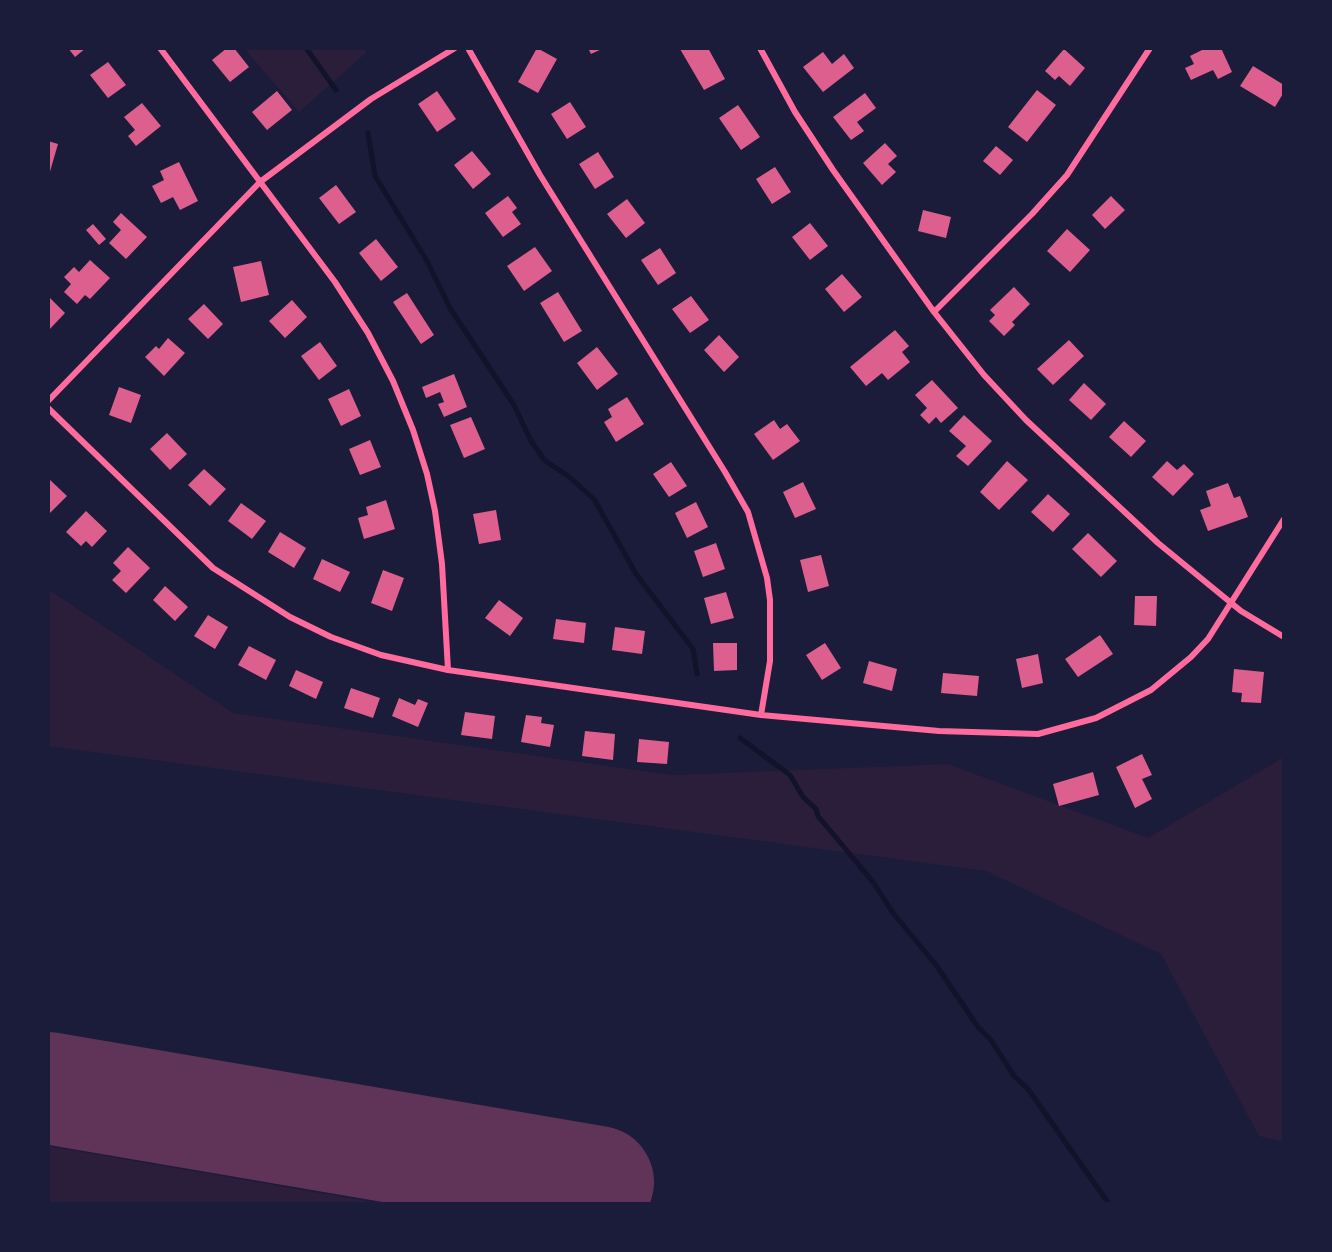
<!DOCTYPE html>
<style>
body{margin:0}
#map{position:relative;width:1332px;height:1252px;overflow:hidden;background:#1b1b3a;font-family:"Space Grotesk",sans-serif}
canvas{display:block}
.frame{position:absolute;inset:0;border:50px solid #1b1b3a;pointer-events:none}
</style>
<div id="map">
<canvas width="1332" height="1252"></canvas>
<div class="frame"></div>
</div>
<script>
const c = document.querySelector('canvas').getContext('2d');
c.lineJoin = 'round';
function fill(path, color) { c.fillStyle = color; c.fill(path, 'evenodd'); }
const shape = rows => new Path2D(rows.map(r => 'M' + r).join(''));
function strokePath(path, color, width, dash) { c.strokeStyle = color; c.lineWidth = width; c.lineCap = dash ? 'butt' : 'round'; c.setLineDash(dash || []); c.stroke(path); }
const green = shape([
 [244,48,363,48,366,53,299,112],
 [48,589,233,713,672,775,948,764,1148,838,1284,757,1284,1142,1259,1136,1161,954,986,871,48,746],
 [48,1146,384,1204,48,1204]
]);
const stream = shape([
 [306,48,336,90],
 [368,133,375,176,427,261,450,308,514,405,530,439,544,460,568,476,594,499,636,574,693,649,697,674],
 [740,738,790,775,803,797,816,809,818,816,873,882,893,913,936,965,978,1027,991,1040,1014,1076,1028,1089,1109,1204]
]);
const taxiway = shape([
 [526,1204,532,1170]
]);
const runway = shape([
 [48,1088,598,1182]
]);
const building = shape([
 [68,48,86,48,75,57],
 [227,48,234,48,249,67,230,82,212,60],
 [537,48,557,59,538,93,518,82],
 [588,48,604,48,591,54],
 [682,48,708,48,725,79,704,90,680,49],
 [1206,48,1221,48,1232,72,1218,79,1213,70,1191,80,1185,68,1194,64,1190,56],
 [1064,49,1085,68,1070,86,1059,76,1055,80,1045,71],
 [823,52,832,64,844,54,854,68,823,92,803,67],
 [108,62,126,85,108,98,90,75],
 [1253,66,1284,85,1284,92,1275,107,1240,86],
 [1037,90,1056,105,1027,142,1008,127],
 [277,91,292,110,267,130,252,112],
 [437,91,456,119,437,132,418,104],
 [865,93,876,108,857,122,864,131,851,140,833,117],
 [570,102,586,127,567,139,551,114],
 [142,103,161,126,136,146,128,136,135,130,124,117],
 [738,105,760,137,741,150,719,118],
 [48,141,58,144,49,175,48,175],
 [885,143,897,156,888,164,896,172,882,185,863,163],
 [996,146,1013,160,1000,175,983,161],
 [472,151,491,174,473,189,454,165],
 [598,152,614,177,595,189,579,164],
 [179,162,198,201,180,210,173,197,161,203,152,186,164,180,160,171],
 [775,167,791,192,772,204,756,179],
 [336,185,356,212,339,224,319,198],
 [508,196,517,208,512,212,521,224,503,237,485,213],
 [1111,196,1125,210,1105,229,1092,215],
 [627,199,645,223,626,238,607,214],
 [923,210,951,217,946,238,918,231],
 [121,213,147,237,126,259,109,243,121,230,113,222],
 [810,223,828,246,810,260,792,237],
 [93,224,106,239,99,245,86,230],
 [1067,229,1090,250,1070,272,1047,251],
 [376,239,398,267,381,281,359,253],
 [535,247,552,271,524,291,507,266],
 [660,248,676,273,658,285,641,260],
 [90,260,110,278,90,299,85,295,77,304,64,292,71,284,64,277,74,267,79,272],
 [261,261,269,295,241,302,233,267],
 [842,274,862,297,844,312,825,289],
 [1014,287,1030,304,1012,322,1015,325,1004,336,989,321,995,315,990,310],
 [558,292,582,331,564,342,540,303],
 [407,293,434,335,421,344,393,302],
 [48,296,65,313,48,331],
 [691,296,709,320,690,333,672,309],
 [292,300,307,317,285,338,269,321],
 [204,304,223,324,208,339,188,319],
 [895,330,909,346,902,352,910,362,888,380,882,373,866,386,850,367],
 [719,335,739,357,724,372,704,350],
 [168,338,185,353,164,376,145,357,156,346,159,349],
 [1069,340,1084,356,1053,385,1037,369],
 [320,342,337,366,319,380,301,356],
 [597,347,618,374,597,390,577,363],
 [454,374,467,407,444,417,438,404,444,402,440,392,426,398,422,387],
 [932,380,958,408,941,423,936,417,929,424,920,415,927,408,915,395],
 [1084,383,1106,404,1091,420,1069,400],
 [119,387,141,395,131,423,109,415],
 [349,389,361,416,341,426,328,399],
 [627,397,644,424,616,442,604,422,612,417,608,409],
 [964,415,992,441,968,466,956,456,966,446,949,431],
 [471,417,485,449,464,458,450,425],
 [774,420,780,429,787,424,800,441,773,460,754,434],
 [1124,421,1146,441,1131,457,1109,437],
 [167,433,187,454,170,470,150,449],
 [370,440,381,467,360,475,349,449],
 [1007,461,1028,480,999,510,980,492],
 [1167,461,1177,470,1184,464,1194,474,1173,496,1152,477],
 [671,462,687,486,669,497,653,474],
 [204,469,226,489,210,506,188,485],
 [48,478,67,496,48,515],
 [803,482,816,509,795,518,783,492],
 [1228,483,1234,498,1240,496,1248,517,1208,531,1200,510,1211,506,1206,491],
 [1048,494,1070,514,1053,532,1031,512],
 [386,500,395,529,364,539,358,518,368,515,366,507],
 [696,502,708,527,687,538,675,513],
 [241,503,266,521,252,539,228,521],
 [496,510,501,540,479,544,473,514],
 [86,511,107,531,92,547,86,541,81,546,66,532],
 [280,532,306,548,294,568,268,552],
 [1088,533,1117,561,1101,577,1072,549],
 [716,543,725,569,703,577,694,551],
 [128,547,150,568,126,593,112,580,121,571,113,563],
 [821,555,829,586,808,592,800,560],
 [322,559,350,572,340,592,313,579],
 [383,570,404,578,392,611,371,603],
 [165,586,188,607,175,621,153,600],
 [726,592,734,618,711,624,704,598],
 [1135,596,1157,596,1156,626,1134,625],
 [499,600,523,618,510,636,485,618],
 [208,615,228,627,215,649,194,636],
 [556,619,586,623,584,643,553,639],
 [615,627,645,631,642,654,612,650],
 [1100,635,1113,654,1078,677,1065,659],
 [713,643,737,643,737,670,714,671],
 [825,643,841,668,822,680,806,655],
 [249,646,276,660,266,680,238,665],
 [1038,654,1043,683,1022,688,1016,659],
 [869,661,897,669,892,691,863,683],
 [1234,669,1264,672,1261,703,1241,702,1242,693,1232,692],
 [296,670,323,682,316,699,289,686],
 [943,673,979,676,977,696,941,693],
 [351,688,380,698,373,718,344,708],
 [399,698,415,705,418,699,428,703,418,727,392,716],
 [465,712,495,716,492,739,461,735],
 [526,715,542,717,541,723,554,725,550,747,521,742],
 [585,731,615,734,613,760,582,756],
 [639,739,669,742,667,764,637,762],
 [1142,754,1152,775,1142,779,1152,799,1135,808,1116,767],
 [1093,772,1099,795,1059,806,1053,784]
]);
const minor = shape([
 [160,48,335,282,368,333,393,381,413,430,427,474,435,511,442,564,448,670],
 [468,48,540,175,725,472,748,512,767,578,770,600,770,661,761,715],
 [760,48,795,112,833,170,934,312,984,375,1026,420,1158,543,1241,611,1284,637],
 [934,312,1032,214,1067,175,1150,48],
 [48,401,260,182,371,99,455,48],
 [48,408,213,568,290,617,331,637,381,655,448,670,761,715,939,731,1038,734,1096,718,1151,690,1191,657,1208,639,1284,519]
]);
fill(green, '#2a1e3b');
strokePath(stream, '#12122b', 5);
strokePath(taxiway, '#603358', 45);
strokePath(runway, '#603358', 112);
fill(building, '#dd5f8e');
strokePath(minor, '#ff6b9d', 6);
</script>
